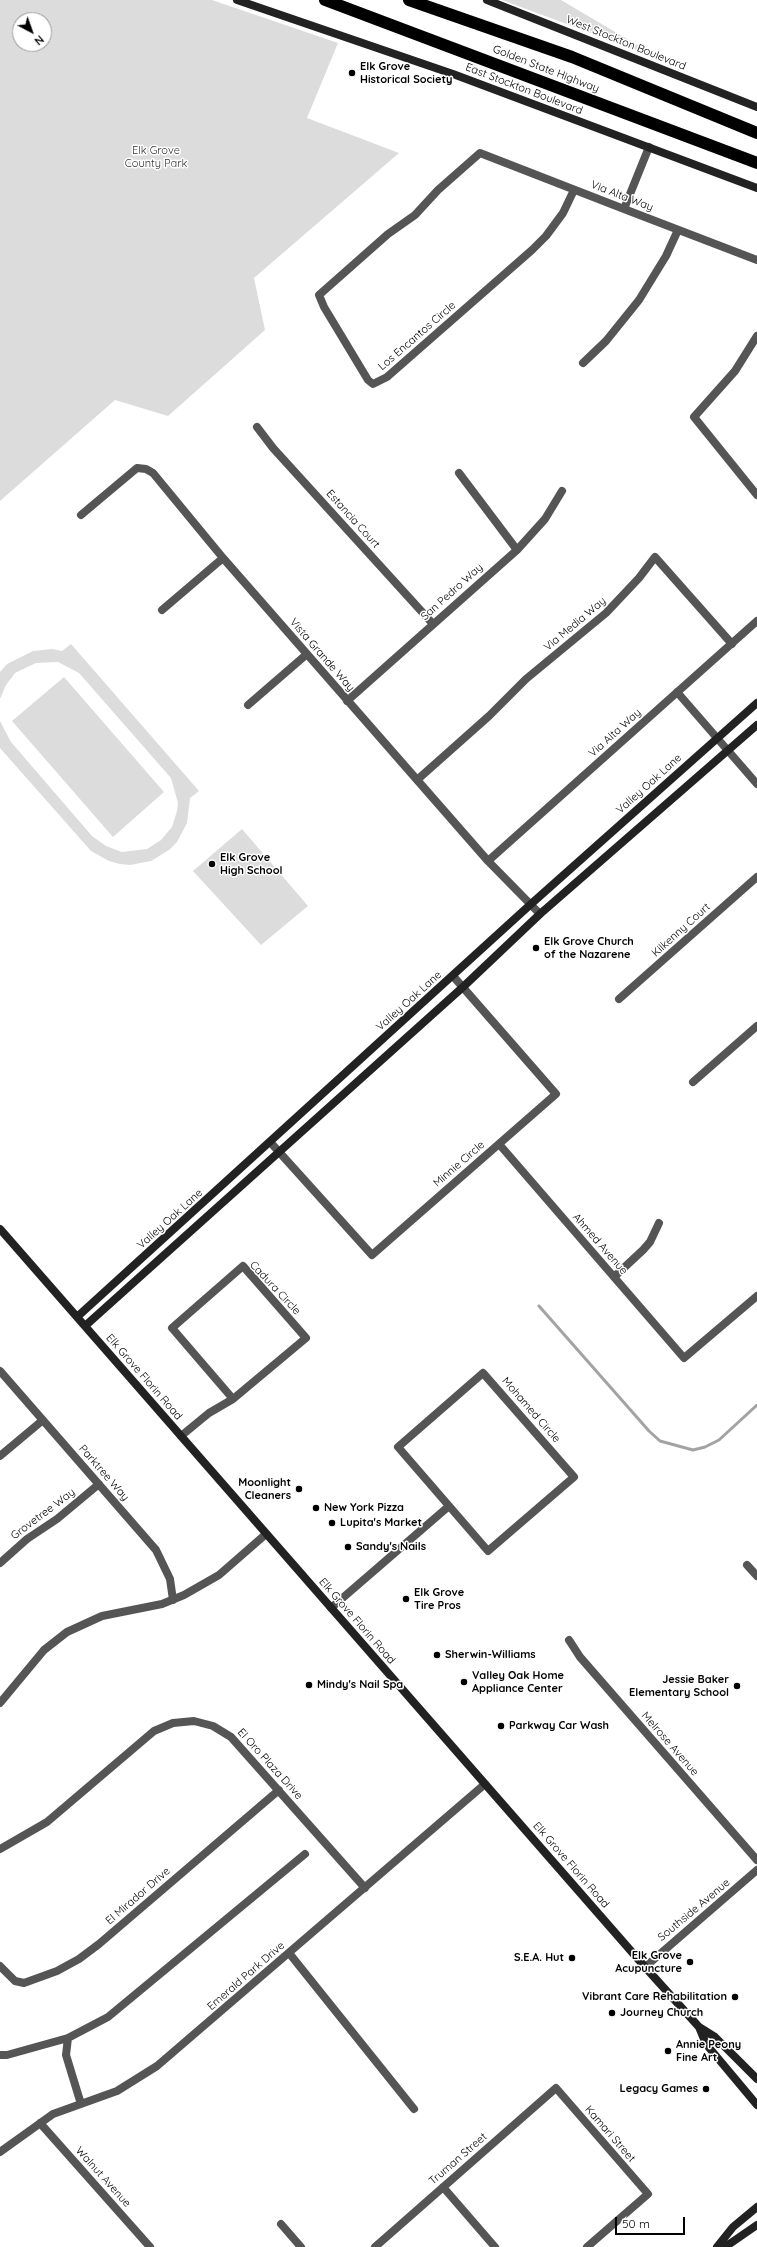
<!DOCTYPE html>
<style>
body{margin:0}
#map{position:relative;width:757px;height:2247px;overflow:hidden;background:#fff;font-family:Quicksand,sans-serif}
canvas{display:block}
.north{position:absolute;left:12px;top:12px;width:40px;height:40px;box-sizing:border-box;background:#fff;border:1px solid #999;border-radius:50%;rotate:139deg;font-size:11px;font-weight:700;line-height:16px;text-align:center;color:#000}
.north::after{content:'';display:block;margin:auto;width:14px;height:18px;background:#000;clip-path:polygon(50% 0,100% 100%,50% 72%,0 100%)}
.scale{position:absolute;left:615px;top:2217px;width:70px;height:18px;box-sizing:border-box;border:2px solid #000;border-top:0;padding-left:5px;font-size:12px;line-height:14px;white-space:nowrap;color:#000;-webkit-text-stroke:3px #fff;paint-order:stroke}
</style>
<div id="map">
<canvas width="757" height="2247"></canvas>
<div class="north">N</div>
<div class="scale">50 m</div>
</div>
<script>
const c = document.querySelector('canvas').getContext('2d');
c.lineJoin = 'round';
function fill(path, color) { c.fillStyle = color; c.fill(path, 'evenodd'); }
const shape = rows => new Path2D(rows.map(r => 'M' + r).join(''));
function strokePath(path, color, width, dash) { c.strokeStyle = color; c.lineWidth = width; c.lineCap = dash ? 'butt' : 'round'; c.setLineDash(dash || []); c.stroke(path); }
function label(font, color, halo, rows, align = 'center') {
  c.font = font + ' Quicksand,sans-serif'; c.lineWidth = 3; c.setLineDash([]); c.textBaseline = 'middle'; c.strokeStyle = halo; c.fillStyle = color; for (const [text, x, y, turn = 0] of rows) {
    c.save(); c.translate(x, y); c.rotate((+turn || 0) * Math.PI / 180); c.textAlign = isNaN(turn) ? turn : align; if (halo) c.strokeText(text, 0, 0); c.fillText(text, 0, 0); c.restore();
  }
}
const green = shape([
 [0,0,212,0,338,43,307,118,399,153,254,278,265,330,168,416,115,400,0,501],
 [20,20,44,20,44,44,20,44],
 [502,0,561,0,661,59],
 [71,644,199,791,190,798,187,823,177,842,169,850,151,861,130,865,120,864,109,861,91,851,0,748,0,721,11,742,92,836,106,846,122,852,147,849,161,840,172,827,177,811,178,803,171,778,79,673,58,662,36,663,15,673,6,685,0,699,0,672,7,664,33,651,52,649,62,651],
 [64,677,164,792,113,837,12,721],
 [242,829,308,906,261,945,193,871]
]);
const stream = shape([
 [539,1306,649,1431,660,1441,693,1450,705,1447,719,1440,757,1405]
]);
const street = shape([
 [574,190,563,213,546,236,532,250,387,377,373,384,368,380,324,307,319,295,388,234,415,215,438,190,480,153,624,209,757,260],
 [624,209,649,147],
 [757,336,735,371,694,417,757,495],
 [583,363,606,341,639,300,666,256,678,230],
 [257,427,273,448,433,624],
 [459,473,517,550],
 [81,515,137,468,146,469,153,473,223,558,488,861,540,914],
 [162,610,223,558],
 [677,692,757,784],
 [347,701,517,550,545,519,562,491],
 [248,705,307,654],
 [417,780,489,716,526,679,606,613,639,578,655,557,732,644],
 [488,861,757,621],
 [619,999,757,877],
 [693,1082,757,1026],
 [271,1143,372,1255,556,1094,453,976],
 [499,1144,684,1358,757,1296],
 [243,1266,306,1338,233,1399,172,1328,243,1266],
 [614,1277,643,1250,650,1242,659,1223],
 [0,1371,156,1550,170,1579,173,1600],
 [483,1373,574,1477,488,1551,398,1447,483,1373],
 [181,1436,209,1413,233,1399],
 [0,1456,43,1420],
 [0,1563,27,1539,57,1519,99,1484],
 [747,1565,757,1576],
 [331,1608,449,1506],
 [569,1640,580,1657,757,1860],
 [0,1703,44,1650,67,1632,102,1616,162,1604,184,1595,219,1575,266,1534],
 [0,1849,47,1822,154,1731,173,1723,194,1721,213,1726,231,1737,365,1888],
 [289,1953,414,2109],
 [0,1966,15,1981,24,1983,57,1971,79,1959,99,1944,279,1790],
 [645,1967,757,1870],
 [68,2038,66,2055,81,2104],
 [0,2055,7,2055,68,2038,108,2017,305,1854],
 [40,2123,150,2247],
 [0,2152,53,2114,117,2091,157,2066,485,1784],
 [443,2187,495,2247],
 [281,2224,301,2247],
 [375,2247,556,2088,648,2194,587,2247]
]);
const secondary = shape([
 [237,0,453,74,757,188],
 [487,0,757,107],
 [0,1229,645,1967,699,2027,715,2037,757,2079],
 [77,1317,531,904,757,703],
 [85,1326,463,987,540,914,757,725],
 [699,2027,706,2044,757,2105],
 [717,2247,733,2227,757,2207],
 [725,2247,757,2225]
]);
const highway = shape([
 [325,0,757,163],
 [409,0,572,57,757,133]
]);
const markers = [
 [352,73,4,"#000"],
 [212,864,4,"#000"],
 [536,948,4,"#000"],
 [299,1489,4,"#000"],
 [316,1508,4,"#000"],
 [332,1523,4,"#000"],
 [348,1547,4,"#000"],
 [406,1599,4,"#000"],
 [437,1655,4,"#000"],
 [464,1682,4,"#000"],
 [309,1685,4,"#000"],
 [737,1686,4,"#000"],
 [501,1726,4,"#000"],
 [572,1958,4,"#000"],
 [690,1962,4,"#000"],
 [735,1997,4,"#000"],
 [612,2013,4,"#000"],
 [668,2051,4,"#000"],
 [706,2089,4,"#000"]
];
const streetNames = [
 ["West Stockton Boulevard",626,43,22],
 ["Golden State Highway",546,69,21],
 ["East Stockton Boulevard",524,89,21],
 ["Via Alta Way",622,196,21],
 ["Los Encantos Circle",417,336,-41],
 ["Estancia Court",353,519,48],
 ["San Pedro Way",452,592,-42],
 ["Via Media Way",575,624,-40],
 ["Vista Grande Way",322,655,49],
 ["Via Alta Way",615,733,-42],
 ["Valley Oak Lane",649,784,-42],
 ["Kilkenny Court",681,930,-42],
 ["Valley Oak Lane",409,1001,-42],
 ["Minnie Circle",459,1164,-41],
 ["Valley Oak Lane",170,1219,-42],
 ["Ahmed Avenue",600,1244,49],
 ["Cadura Circle",275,1288,47],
 ["Elk Grove Florin Road",144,1377,49],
 ["Mohamed Circle",531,1410,49],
 ["Parktree Way",104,1473,49],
 ["Grovetree Way",43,1514,-37],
 ["Elk Grove Florin Road",357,1621,49],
 ["Melrose Avenue",670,1744,49],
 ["El Oro Plaza Drive",270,1764,48],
 ["Elk Grove Florin Road",571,1865,49],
 ["El Mirador Drive",138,1896,-41],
 ["Southside Avenue",694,1910,-40],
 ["Emerald Park Drive",246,1976,-41],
 ["Kamari Street",610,2134,49],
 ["Truman Street",458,2159,-41],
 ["Walnut Avenue",103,2177,48]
];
const poiNames = [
 ["Elk Grove",360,67],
 ["Historical Society",360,80],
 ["Elk Grove",220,858],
 ["High School",220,871],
 ["Elk Grove Church",544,942],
 ["of the Nazarene",544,955],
 ["Moonlight",291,1483,"right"],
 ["Cleaners",291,1496,"right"],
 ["New York Pizza",324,1508],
 ["Lupita's Market",340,1523],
 ["Sandy's Nails",356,1547],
 ["Elk Grove",414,1593],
 ["Tire Pros",414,1606],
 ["Sherwin-Williams",445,1655],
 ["Valley Oak Home",472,1676],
 ["Appliance Center",472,1689],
 ["Jessie Baker",729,1680,"right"],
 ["Elementary School",729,1693,"right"],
 ["Mindy's Nail Spa",317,1685],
 ["Parkway Car Wash",509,1726],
 ["Elk Grove",682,1956,"right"],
 ["Acupuncture",682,1969,"right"],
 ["S.E.A. Hut",564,1958,"right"],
 ["Vibrant Care Rehabilitation",727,1997,"right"],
 ["Journey Church",620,2013],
 ["Annie Peony",676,2045],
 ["Fine Art",676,2058],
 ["Legacy Games",698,2089,"right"]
];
const parkNames = [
 ["Elk Grove",156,151],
 ["County Park",156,164]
];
fill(green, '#dcdcdc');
strokePath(stream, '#a3a3a3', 3);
strokePath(street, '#555', 8);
strokePath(secondary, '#222', 8);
strokePath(highway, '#000', 12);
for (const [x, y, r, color] of markers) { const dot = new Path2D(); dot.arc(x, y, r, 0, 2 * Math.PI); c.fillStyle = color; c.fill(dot); strokePath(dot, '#fff', 1.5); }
label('11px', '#000', '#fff', streetNames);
label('bold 11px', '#000', '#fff', poiNames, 'left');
label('11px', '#333', '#fff', parkNames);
</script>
